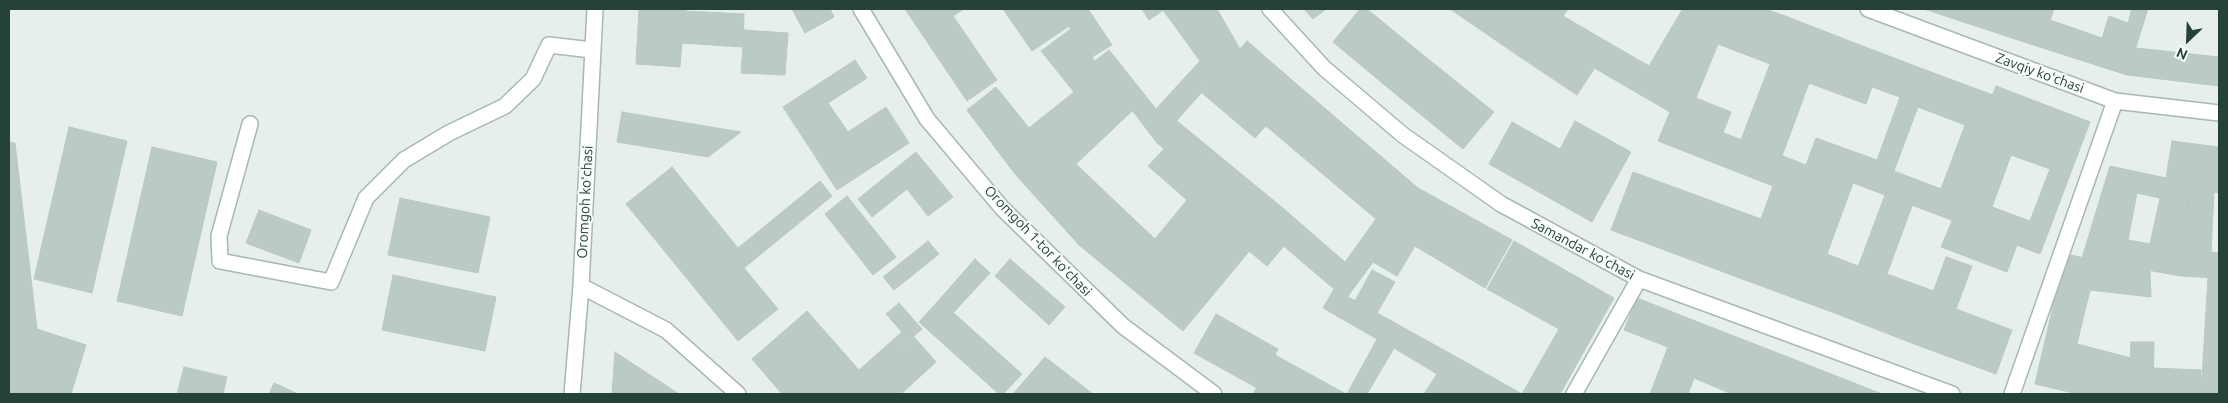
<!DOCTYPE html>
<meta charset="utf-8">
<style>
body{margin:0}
#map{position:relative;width:2228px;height:403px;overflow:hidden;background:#e6efeb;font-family:Ubuntu,sans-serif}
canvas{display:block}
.frame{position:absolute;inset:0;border:10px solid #24423a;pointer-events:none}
.north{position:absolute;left:2163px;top:15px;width:50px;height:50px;-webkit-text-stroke:4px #f7fbf9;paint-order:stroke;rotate:204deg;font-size:14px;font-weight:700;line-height:20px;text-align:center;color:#24423a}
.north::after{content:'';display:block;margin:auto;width:18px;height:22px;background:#24423a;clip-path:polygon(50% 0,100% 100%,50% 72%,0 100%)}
</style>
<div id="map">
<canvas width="2228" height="403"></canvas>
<div class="frame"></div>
<div class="north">N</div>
</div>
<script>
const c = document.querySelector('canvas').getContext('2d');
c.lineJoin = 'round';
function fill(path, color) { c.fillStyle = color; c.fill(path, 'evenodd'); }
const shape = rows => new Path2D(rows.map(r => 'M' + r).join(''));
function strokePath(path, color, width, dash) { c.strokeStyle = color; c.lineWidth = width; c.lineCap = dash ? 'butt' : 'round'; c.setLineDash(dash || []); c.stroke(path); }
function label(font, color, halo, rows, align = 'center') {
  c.font = font + ' Ubuntu,sans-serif'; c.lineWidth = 4; c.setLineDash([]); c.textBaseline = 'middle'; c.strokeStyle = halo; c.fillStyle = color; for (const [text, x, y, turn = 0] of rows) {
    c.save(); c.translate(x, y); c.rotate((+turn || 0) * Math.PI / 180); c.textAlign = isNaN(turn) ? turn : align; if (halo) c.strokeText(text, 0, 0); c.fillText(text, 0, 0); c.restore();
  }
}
const building = shape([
 [639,9,686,9,685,11,744,14,743,47,682,43,680,67,636,64,639,9],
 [792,9,830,9,834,17,805,33,792,9],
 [905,9,919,9,909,15,905,9],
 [919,9,964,9,953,16,997,80,967,101,909,15,919,9],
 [1003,9,1056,9,1069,26,1032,51,1003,9],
 [1056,9,1088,9,1112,45,1092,57,1056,9],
 [1142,9,1165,9,1149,20,1142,9],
 [1165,9,1217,9,1240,49,1157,143,1095,61,1109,50,1156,109,1200,61,1163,10,1165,9],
 [1304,9,1326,9,1313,19,1304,9],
 [1360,9,1367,9,1417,50,1387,87,1333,42,1360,9],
 [1450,9,1504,9,1540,33,1523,59,1450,9],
 [1504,9,1517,9,1513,15,1504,9],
 [1517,9,1568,9,1563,16,1599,37,1584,62,1513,15,1517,9],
 [1680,9,1714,9,1670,112,1584,62,1599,37,1649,66,1682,10,1680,9],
 [1714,9,1765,9,1788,17,1770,64,1718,44,1696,98,1731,112,1723,133,1670,112,1714,9],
 [1924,9,2026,9,2034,11,2024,42,1924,9],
 [2034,9,2054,9,2050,20,2102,38,2109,16,2128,23,2132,9,2148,9,2127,75,2024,42,2034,9],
 [1788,17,1852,42,1833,92,1809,83,1782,156,1741,140,1788,17],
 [1071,29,1112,84,1015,174,967,110,996,87,1029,128,1074,92,1041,51,1071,29],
 [744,30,788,33,785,75,741,73,744,30],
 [1540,33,1594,69,1577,95,1523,59,1540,33],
 [1247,41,1300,87,1255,138,1202,93,1247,41],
 [1852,42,1931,72,1885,195,1806,165,1816,138,1877,160,1900,97,1872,87,1866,104,1833,92,1852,42],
 [2136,48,2219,57,2219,86,2127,75,2136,48],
 [1417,50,1494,112,1463,149,1387,87,1417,50],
 [855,60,867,78,828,103,848,132,886,107,909,143,837,190,783,107,855,60],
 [1931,72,1993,95,1946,218,1885,195,1894,171,1941,189,1965,125,1918,107,1931,72],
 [1112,84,1132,111,1076,164,1119,205,1079,245,1015,174,1112,84],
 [1996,86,2090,122,2040,254,1946,218,1996,86],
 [2011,155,2050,169,2030,221,1992,207,2011,155],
 [1300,87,1418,188,1373,262,1348,296,1334,289,1266,231,1284,209,1345,262,1376,219,1266,126,1300,87],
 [622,112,741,132,708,157,617,142,622,112],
 [1670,112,1806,165,1761,286,1611,230,1633,172,1761,219,1773,186,1658,141,1670,112],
 [1177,121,1284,209,1266,231,1157,143,1177,121],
 [1575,121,1631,152,1592,222,1489,164,1512,122,1560,149,1575,121],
 [69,127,127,141,92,293,34,279,69,127],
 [2172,141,2195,144,2180,276,2082,258,2110,166,2166,178,2172,141],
 [2137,193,2160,198,2150,244,2128,240,2137,193],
 [9,142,15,143,37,329,86,345,71,394,9,394,9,142],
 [2195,144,2219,147,2219,193,2214,192,2211,252,2219,253,2219,278,2180,276,2195,144],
 [152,147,217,162,182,316,117,301,152,147],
 [1164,149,1266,231,1183,331,1079,245,1119,205,1155,239,1187,200,1148,166,1164,149],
 [916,152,953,197,928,216,907,189,872,217,858,199,916,152],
 [1806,165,1853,183,1827,254,1858,266,1840,315,1761,286,1806,165],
 [672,167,738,248,820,181,832,196,744,268,778,309,738,341,626,204,672,167],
 [1418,188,1512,240,1485,288,1415,246,1397,276,1373,262,1418,188],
 [1885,195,1912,206,1887,274,1934,291,1914,344,1840,315,1885,195],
 [847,196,896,257,873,275,825,214,847,196],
 [400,198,490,217,478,273,388,255,400,198],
 [259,210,311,230,299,263,246,243,259,210],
 [1952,221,2017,245,2007,272,1941,247,1952,221],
 [1266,231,1284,246,1267,266,1249,251,1266,231],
 [928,241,939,254,894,290,883,277,928,241],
 [1514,241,1614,298,1560,394,1522,394,1559,329,1487,289,1514,241],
 [2065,254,2150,271,2151,297,2090,290,2077,344,2131,358,2129,394,2078,394,2035,384,2065,254],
 [1946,257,1972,266,1956,309,2012,330,1996,374,1914,344,1946,257],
 [975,259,990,273,953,313,939,300,975,259],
 [1010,259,1065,307,1049,325,995,276,1010,259],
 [1372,270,1395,282,1377,313,1355,301,1372,270],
 [393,275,496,297,485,351,382,330,393,275],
 [2208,278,2219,278,2219,394,2201,394,2208,278],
 [1334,289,1388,319,1377,339,1323,308,1334,289],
 [1637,298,1703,324,1676,394,1650,394,1668,347,1624,330,1637,298],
 [939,300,1022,374,1003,394,999,394,919,322,939,300],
 [899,303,922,329,847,394,782,394,752,359,807,311,859,370,902,332,886,314,899,303],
 [1216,314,1278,349,1257,388,1194,353,1216,314],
 [1388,319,1469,364,1452,394,1424,394,1437,374,1394,348,1367,394,1347,394,1388,319],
 [1703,324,1770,350,1753,394,1732,394,1694,378,1688,394,1676,394,1703,324],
 [914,337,936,362,901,394,847,394,914,337],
 [2131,342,2154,342,2153,394,2129,394,2131,342],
 [1770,350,1882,394,1753,394,1770,350],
 [615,352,679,394,612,394,615,352],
 [1275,355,1346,394,1253,394,1275,355],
 [1045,357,1093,394,1013,394,1045,357],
 [1469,364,1522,394,1452,394,1469,364],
 [184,367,227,377,223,394,177,394,184,367],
 [2154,368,2201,370,2201,394,2153,394,2154,368],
 [274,383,298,394,269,394,274,383]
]);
const minor = shape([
 [861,9,927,119,1002,208,1123,326,1214,394],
 [1270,9,1324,68,1403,135,1501,204,1639,279,1952,394],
 [1868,9,2115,101,2219,113],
 [250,124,219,236,220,261,331,282,366,198,404,160,449,133,505,106,533,79,549,45,592,50],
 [581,286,666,330,738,394],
 [572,394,581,286,595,9],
 [1574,394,1639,279],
 [2012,394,2115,101]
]);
const streetNames = [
 ["Zavqiy koʻchasi",2040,73,20],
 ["Oromgoh koʻchasi",585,202,-87],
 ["Oromgoh 1-tor koʻchasi",1038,241,46],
 ["Samandar ko‘chasi",1583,249,28]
];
fill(building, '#bbcac4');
strokePath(building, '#b8c9c2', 1);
strokePath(minor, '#a8b8b2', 18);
strokePath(minor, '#fff', 15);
label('14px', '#24423a', '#f7fbf9', streetNames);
</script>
